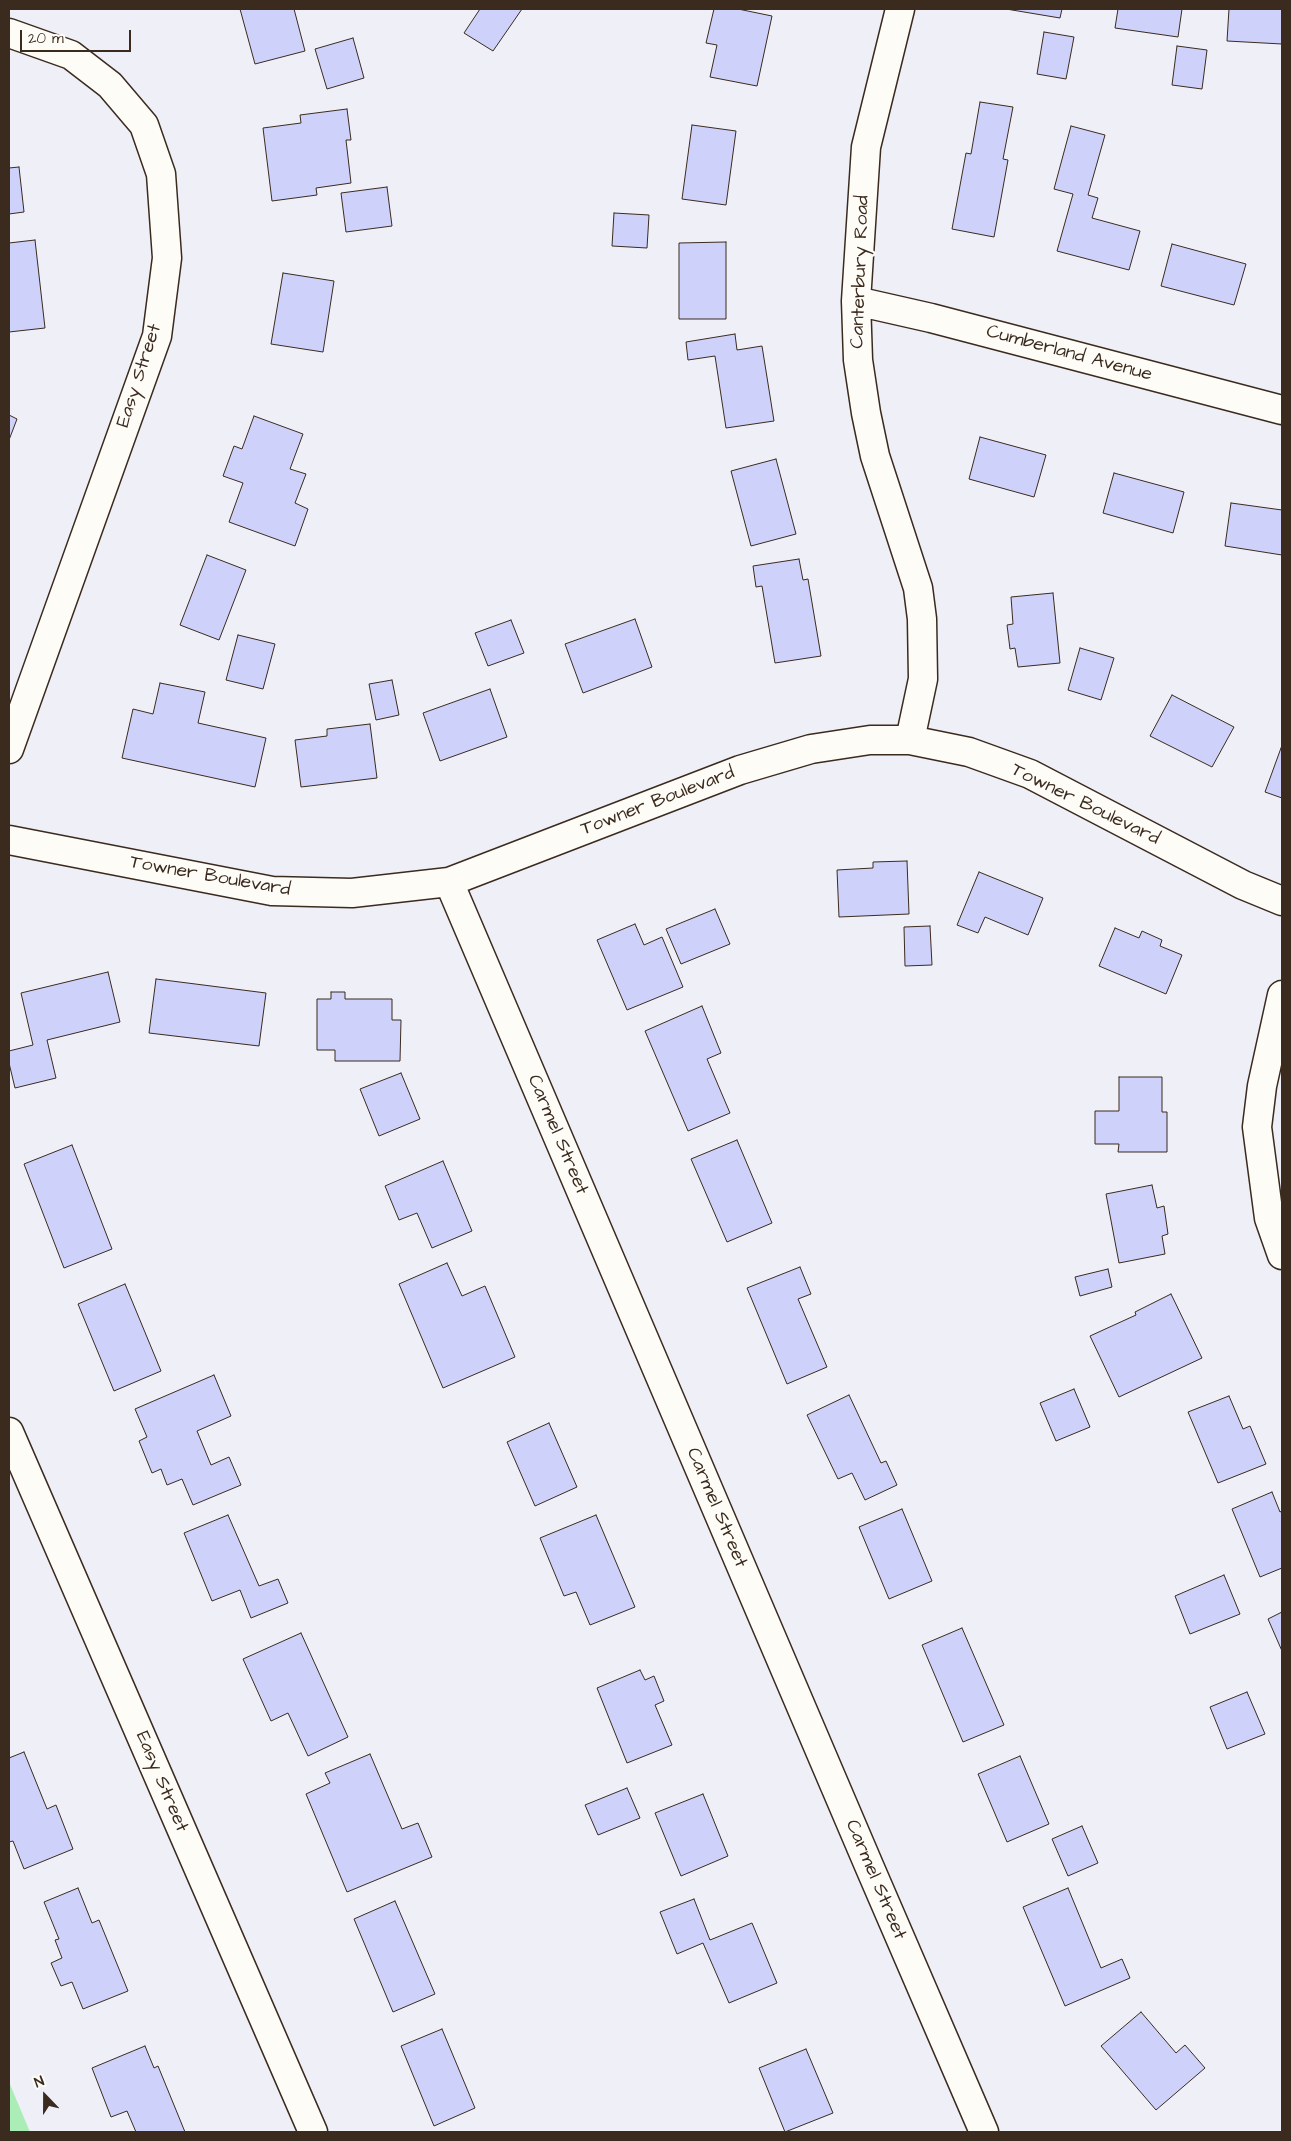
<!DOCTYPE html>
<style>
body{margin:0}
#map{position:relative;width:1291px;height:2141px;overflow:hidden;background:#efeff8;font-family:"Architects Daughter",sans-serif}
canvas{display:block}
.frame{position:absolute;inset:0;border:10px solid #3b2a1e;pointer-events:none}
.north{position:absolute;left:20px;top:2071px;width:50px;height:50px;-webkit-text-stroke:4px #fdfcf7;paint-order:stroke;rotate:338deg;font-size:14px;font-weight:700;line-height:20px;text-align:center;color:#3b2a1e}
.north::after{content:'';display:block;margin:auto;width:18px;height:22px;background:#3b2a1e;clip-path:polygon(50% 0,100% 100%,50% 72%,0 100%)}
.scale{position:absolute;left:20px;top:30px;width:111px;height:22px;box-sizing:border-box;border:2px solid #3b2a1e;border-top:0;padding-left:6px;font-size:15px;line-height:18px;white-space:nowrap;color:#3b2a1e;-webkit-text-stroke:4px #fdfcf7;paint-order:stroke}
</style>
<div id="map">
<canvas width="1291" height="2141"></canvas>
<div class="frame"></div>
<div class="north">N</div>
<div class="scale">20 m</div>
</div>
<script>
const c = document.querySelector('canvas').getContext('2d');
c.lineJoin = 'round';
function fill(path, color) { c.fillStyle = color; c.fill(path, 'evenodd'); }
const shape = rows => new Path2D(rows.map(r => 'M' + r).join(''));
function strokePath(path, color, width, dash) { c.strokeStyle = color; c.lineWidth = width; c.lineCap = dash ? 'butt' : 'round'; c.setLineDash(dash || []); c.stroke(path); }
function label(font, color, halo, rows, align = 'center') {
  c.font = font + ' "Architects Daughter",sans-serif'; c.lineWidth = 4.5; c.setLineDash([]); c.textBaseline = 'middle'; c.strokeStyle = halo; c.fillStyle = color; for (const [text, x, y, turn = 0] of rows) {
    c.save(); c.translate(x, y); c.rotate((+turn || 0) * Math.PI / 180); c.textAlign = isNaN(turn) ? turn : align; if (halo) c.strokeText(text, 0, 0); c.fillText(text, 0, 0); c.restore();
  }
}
const green = shape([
 [9,2082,30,2132,9,2132]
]);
const building = shape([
 [240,9,294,9,305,51,255,64,240,9],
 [480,9,522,9,493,51,464,33,480,9],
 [714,9,738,9,772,16,757,86,710,77,717,45,706,43,714,9],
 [1006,9,1062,9,1060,18,1006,9],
 [1118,9,1182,9,1178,37,1115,28,1118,9],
 [1229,9,1282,9,1282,44,1227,41,1229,9],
 [1044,32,1074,37,1066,79,1037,74,1044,32],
 [353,38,364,78,327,89,315,49,353,38],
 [1177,46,1207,50,1202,89,1172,85,1177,46],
 [980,102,1013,107,1003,159,1008,160,994,237,952,229,966,153,971,154,980,102],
 [347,109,351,140,346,140,351,183,316,188,317,195,272,201,263,128,301,123,300,115,347,109],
 [692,125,736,131,726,205,682,199,692,125],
 [1071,126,1105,135,1088,195,1098,198,1092,218,1140,231,1129,270,1057,251,1073,194,1054,189,1071,126],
 [19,167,24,212,9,214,9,168,19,167],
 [387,187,392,226,346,232,341,193,387,187],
 [614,213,649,215,647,248,612,246,614,213],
 [35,240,45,328,9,332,9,243,35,240],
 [726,242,726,319,679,319,679,243,726,242],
 [1172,244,1246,264,1234,305,1161,286,1172,244],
 [283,273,334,281,323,352,271,344,283,273],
 [735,334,737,350,762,346,774,421,726,428,715,356,688,360,686,342,735,334],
 [9,415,17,419,9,440,9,415],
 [254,416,303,434,290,469,306,474,295,503,308,509,295,546,229,522,243,483,223,476,234,446,242,449,254,416],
 [980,437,1046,455,1034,497,969,479,980,437],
 [776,459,796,534,751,546,731,471,776,459],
 [1114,473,1184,492,1173,533,1103,513,1114,473],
 [1231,503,1282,510,1282,555,1225,546,1231,503],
 [207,555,246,570,219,640,180,625,207,555],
 [799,559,803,580,808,579,821,656,775,663,762,586,756,587,753,566,799,559],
 [1053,593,1060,663,1018,667,1015,648,1010,649,1007,625,1013,624,1011,597,1053,593],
 [635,619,652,667,583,693,565,644,635,619],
 [511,620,524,653,488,666,475,633,511,620],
 [238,635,275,644,263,689,226,680,238,635],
 [1080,648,1114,658,1101,700,1068,690,1080,648],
 [392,680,399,715,376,720,369,684,392,680],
 [160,683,205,692,198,723,266,738,255,787,122,758,133,709,153,714,160,683],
 [490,689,507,737,440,761,423,713,490,689],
 [1172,695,1234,727,1212,767,1150,736,1172,695],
 [370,724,377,778,301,787,295,740,327,736,327,729,370,724],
 [1281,748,1282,748,1282,798,1265,792,1281,748],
 [907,861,909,914,839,917,837,870,873,868,873,862,907,861],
 [979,872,1043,898,1028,935,985,917,978,933,957,925,979,872],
 [715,909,730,944,681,964,666,929,715,909],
 [635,924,644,945,662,937,683,987,627,1010,597,940,635,924],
 [930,926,932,965,905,966,904,927,930,926],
 [1115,928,1139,938,1142,931,1162,940,1160,946,1182,955,1166,994,1099,966,1115,928],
 [108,972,120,1022,47,1040,56,1078,15,1088,9,1063,9,1051,33,1045,21,993,108,972],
 [156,979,266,993,259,1046,149,1033,156,979],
 [331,992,345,992,345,999,392,999,392,1020,401,1020,400,1061,335,1061,335,1050,317,1050,317,999,331,999,331,992],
 [702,1006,721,1053,707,1059,730,1113,688,1131,645,1031,702,1006],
 [401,1073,420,1119,379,1136,360,1089,401,1073],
 [1119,1077,1162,1077,1162,1112,1167,1112,1167,1152,1118,1152,1119,1144,1095,1144,1095,1111,1119,1111,1119,1077],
 [737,1140,772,1223,727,1242,691,1159,737,1140],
 [72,1145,112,1249,64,1268,24,1164,72,1145],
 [443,1161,472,1231,432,1248,417,1213,399,1220,385,1186,443,1161],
 [1152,1185,1157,1208,1164,1206,1168,1234,1162,1236,1165,1254,1119,1263,1106,1194,1152,1185],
 [447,1263,462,1296,485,1286,515,1357,443,1388,399,1284,447,1263],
 [800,1267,811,1294,798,1299,827,1367,787,1384,747,1288,800,1267],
 [1108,1269,1112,1287,1080,1296,1075,1277,1108,1269],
 [125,1284,161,1371,114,1391,78,1304,125,1284],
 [1171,1294,1202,1358,1119,1397,1090,1336,1136,1315,1135,1312,1171,1294],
 [214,1375,231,1416,197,1431,211,1465,229,1457,241,1485,193,1505,182,1479,167,1485,161,1469,152,1473,139,1441,147,1437,135,1409,214,1375],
 [1074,1389,1090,1427,1056,1441,1040,1403,1074,1389],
 [849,1395,881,1463,886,1461,897,1485,865,1500,852,1473,838,1479,807,1415,849,1395],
 [1229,1396,1243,1429,1250,1426,1266,1464,1218,1483,1188,1412,1229,1396],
 [549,1423,577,1487,535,1506,507,1442,549,1423],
 [1272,1492,1280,1512,1282,1511,1282,1568,1260,1577,1232,1509,1272,1492],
 [902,1509,932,1581,889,1599,859,1527,902,1509],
 [228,1515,259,1586,278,1579,288,1603,251,1618,240,1590,212,1601,184,1533,228,1515],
 [596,1515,635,1607,590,1625,576,1592,564,1596,540,1538,596,1515],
 [1224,1575,1240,1614,1190,1634,1175,1596,1224,1575],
 [1282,1612,1282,1651,1268,1619,1282,1612],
 [962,1628,1004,1725,963,1742,922,1645,962,1628],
 [301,1633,348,1737,308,1756,288,1713,271,1721,243,1659,301,1633],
 [640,1670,645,1680,654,1676,664,1701,655,1705,672,1745,627,1763,597,1688,640,1670],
 [1247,1692,1265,1734,1227,1749,1210,1707,1247,1692],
 [24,1752,47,1809,56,1805,73,1849,24,1869,13,1841,9,1842,9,1758,24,1752],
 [370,1754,402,1829,418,1823,432,1857,347,1892,306,1794,330,1783,325,1773,370,1754],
 [1020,1756,1049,1824,1007,1842,978,1774,1020,1756],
 [627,1788,640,1818,598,1835,585,1805,627,1788],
 [703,1794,728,1856,681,1876,655,1813,703,1794],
 [1082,1826,1098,1863,1068,1876,1052,1839,1082,1826],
 [78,1888,92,1923,99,1920,128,1991,83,2009,72,1982,61,1986,51,1963,62,1958,55,1940,59,1939,44,1902,78,1888],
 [1068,1888,1101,1968,1122,1959,1130,1978,1065,2006,1023,1907,1068,1888],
 [694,1899,710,1940,752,1923,777,1983,729,2003,703,1943,677,1954,660,1912,694,1899],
 [395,1901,435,1994,393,2012,354,1919,395,1901],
 [1141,2012,1176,2053,1185,2045,1205,2068,1156,2110,1101,2046,1141,2012],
 [442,2029,475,2108,434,2126,401,2046,442,2029],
 [145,2046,154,2068,158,2066,185,2132,136,2132,127,2111,111,2117,92,2068,145,2046],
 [806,2049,833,2113,785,2132,759,2068,806,2049]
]);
const minor = shape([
 [900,9,866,147,856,301,858,360,866,413,875,456,918,588,922,619,923,679,910,740],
 [9,33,71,55,110,85,144,125,161,174,167,258,157,336,9,749],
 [856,301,931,318,1282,410],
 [9,840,272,891,352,893,449,882,740,770,811,749,870,740,910,740,969,752,1030,774,1243,885,1282,901],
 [449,882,870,1868,984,2132],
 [1282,995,1262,1086,1257,1127,1269,1218,1282,1255],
 [9,1432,313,2132]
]);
const streetNames = [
 ["Canterbury Road",861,272,-88],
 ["Cumberland Avenue",1069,354,15],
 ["Easy Street",140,376,-72],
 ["Towner Boulevard",658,802,-21],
 ["Towner Boulevard",1085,805,26],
 ["Towner Boulevard",210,877,10],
 ["Carmel Street",557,1135,67],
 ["Carmel Street",716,1508,67],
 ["Easy Street",161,1782,67],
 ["Carmel Street",875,1880,67]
];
fill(green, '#abedb6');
fill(building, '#ced1fa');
strokePath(building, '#3b2a1e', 1);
strokePath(minor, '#3b2a1e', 31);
strokePath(minor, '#fdfcf7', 28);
label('19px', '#3b2a1e', '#fdfcf7', streetNames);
</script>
